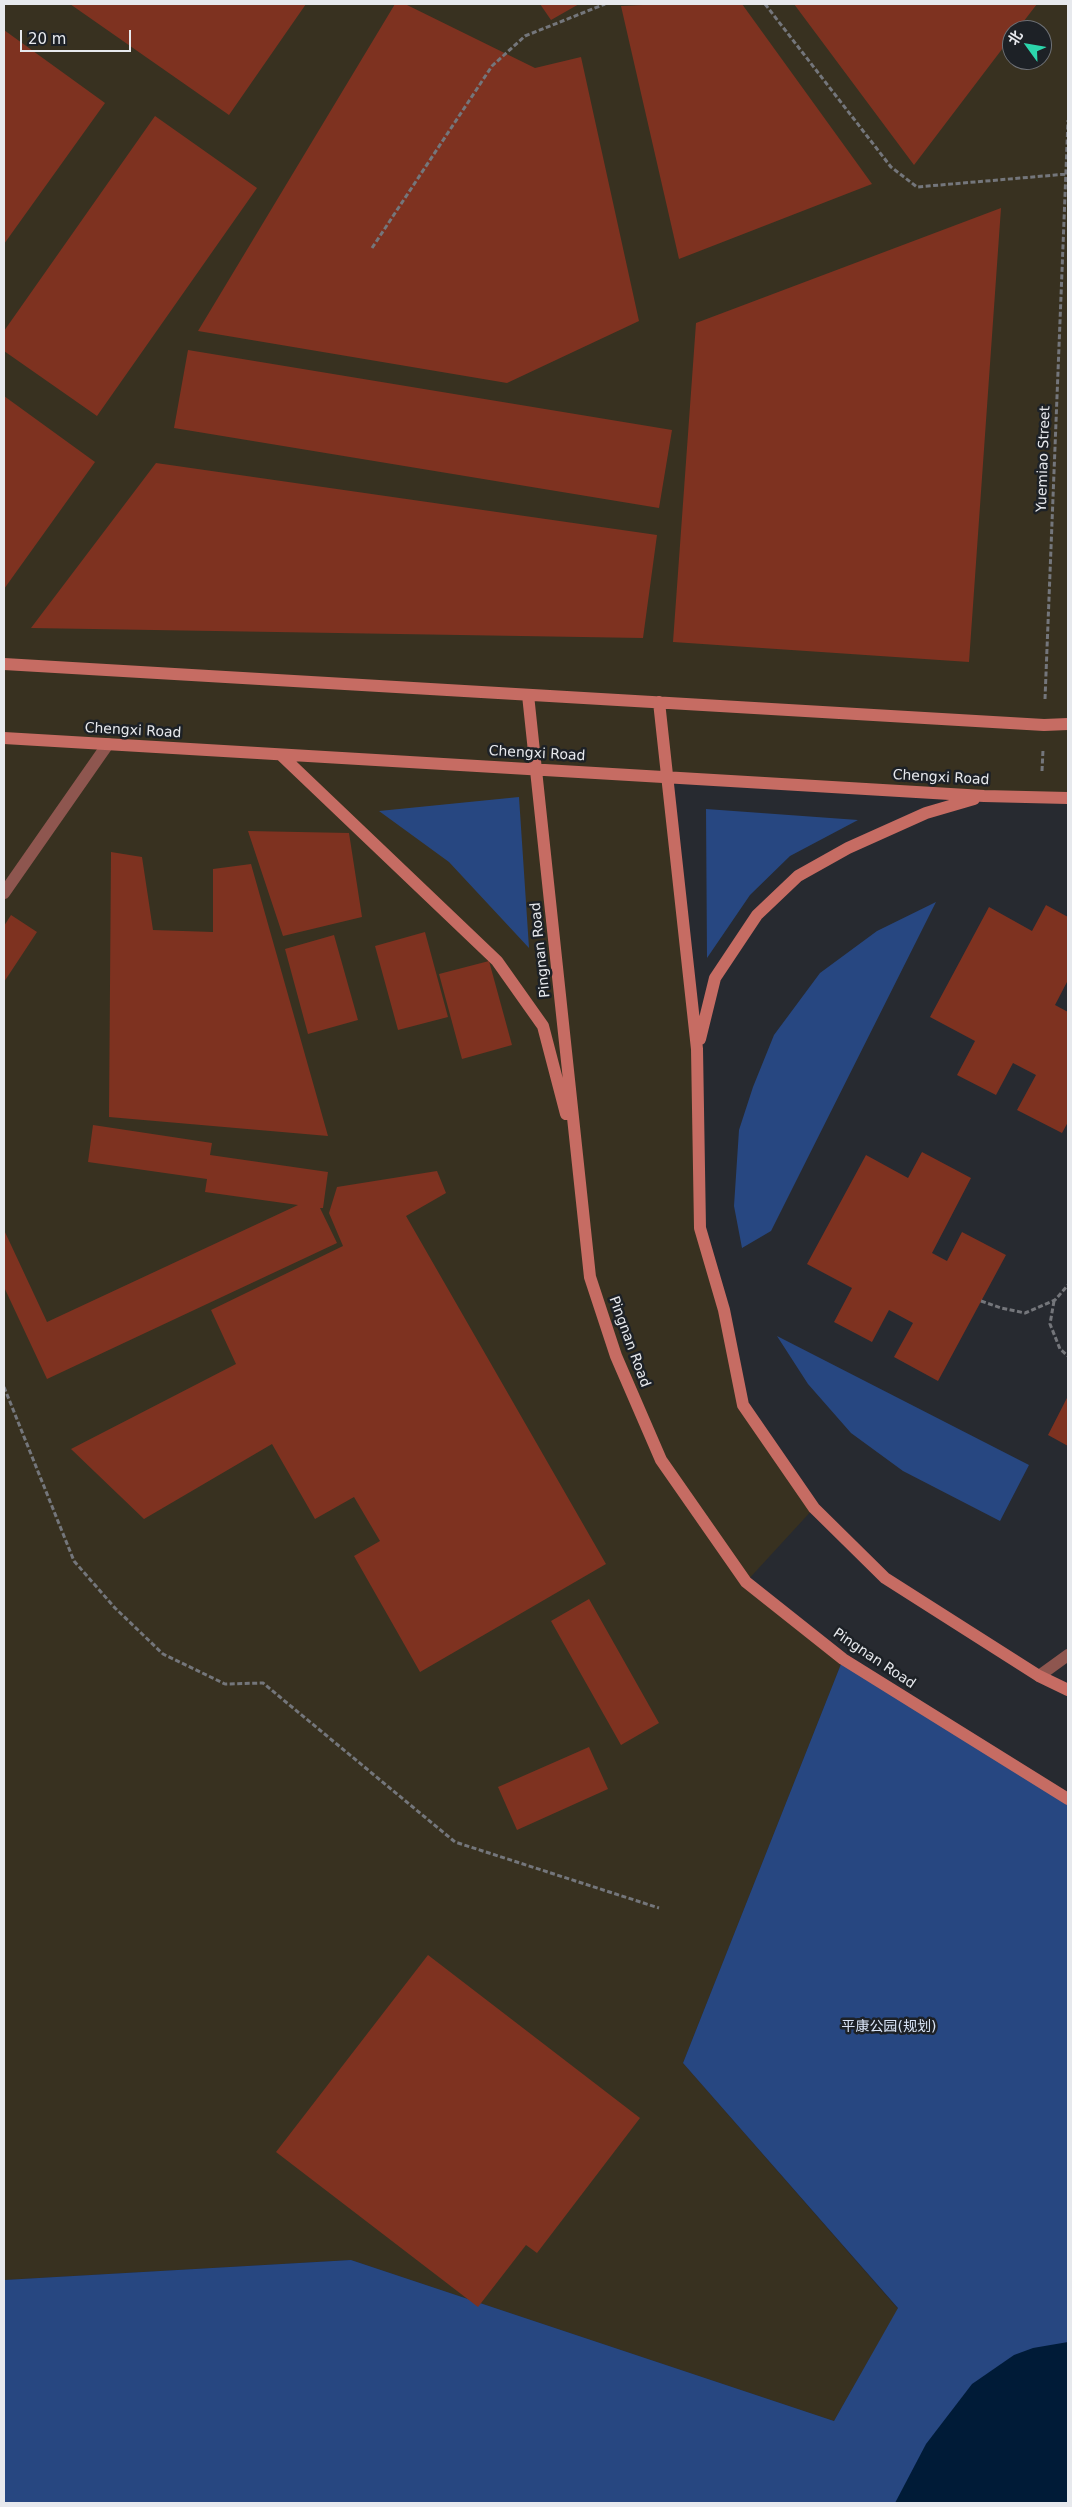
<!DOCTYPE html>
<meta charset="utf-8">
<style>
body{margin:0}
#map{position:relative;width:1072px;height:2507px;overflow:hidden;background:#272a30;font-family:"DejaVu Sans","Noto Sans SC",sans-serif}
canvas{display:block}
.frame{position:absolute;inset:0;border:5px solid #e7e9ed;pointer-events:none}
.north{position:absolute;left:1002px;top:20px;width:50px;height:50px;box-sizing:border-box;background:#1d2126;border:1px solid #6e7176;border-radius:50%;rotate:302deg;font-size:14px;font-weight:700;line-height:20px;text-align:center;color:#e7e9ed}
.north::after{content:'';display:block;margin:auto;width:18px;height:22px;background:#2cd5ab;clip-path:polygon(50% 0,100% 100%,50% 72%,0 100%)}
.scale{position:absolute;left:20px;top:30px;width:111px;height:22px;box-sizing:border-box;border:2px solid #e7e9ed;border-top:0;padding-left:6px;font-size:15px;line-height:18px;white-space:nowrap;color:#e7e9ed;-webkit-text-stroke:4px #1d2126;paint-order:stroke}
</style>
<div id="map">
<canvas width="1072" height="2507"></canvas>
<div class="frame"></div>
<div class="north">北</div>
<div class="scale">20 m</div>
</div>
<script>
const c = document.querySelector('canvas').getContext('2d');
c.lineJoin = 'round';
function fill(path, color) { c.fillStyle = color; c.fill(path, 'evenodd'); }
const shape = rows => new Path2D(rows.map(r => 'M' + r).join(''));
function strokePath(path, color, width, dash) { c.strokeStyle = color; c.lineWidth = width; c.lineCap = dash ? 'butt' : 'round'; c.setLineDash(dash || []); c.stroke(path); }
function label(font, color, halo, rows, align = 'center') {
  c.font = font + ' "DejaVu Sans","Noto Sans SC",sans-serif'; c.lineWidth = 5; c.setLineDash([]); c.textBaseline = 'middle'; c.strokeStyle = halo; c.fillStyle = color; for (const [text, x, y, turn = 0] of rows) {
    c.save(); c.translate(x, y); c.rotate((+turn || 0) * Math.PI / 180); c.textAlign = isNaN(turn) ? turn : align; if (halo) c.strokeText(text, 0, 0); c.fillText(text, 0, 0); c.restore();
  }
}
const industrial = shape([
 [4,4,1068,4,1068,798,668,777,689,973,700,1228,743,1405,814,1508,746,1582,843,1659,683,2063,898,2309,834,2421,351,2260,4,2280],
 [1012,30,1042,30,1042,60,1012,60]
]);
const green = shape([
 [519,797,529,948,449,862,379,811],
 [706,809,858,820,790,856,750,895,707,958],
 [936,902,771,1231,742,1248,734,1206,739,1130,753,1087,774,1035,820,973,877,931],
 [777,1336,1029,1465,1000,1521,903,1471,851,1433,808,1384],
 [843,1659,1068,1799,1068,2503,4,2503,4,2280,351,2260,834,2421,898,2308,683,2063]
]);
const water = shape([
 [1068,2342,1068,2503,895,2503,926,2444,972,2384,1014,2355,1033,2348]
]);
const building = shape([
 [70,4,306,4,229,115],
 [395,4,405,4,535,68,581,57,639,321,507,383,198,331],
 [540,4,579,4,551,20],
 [665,4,742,4,872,184,679,259,621,6],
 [794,4,1037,4,1017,30,1012,30,1012,36,914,165],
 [4,30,105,103,4,244],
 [155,116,257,188,97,416,4,351,4,331],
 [1001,208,969,662,673,642,696,323],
 [188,350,672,430,659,508,174,428],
 [4,396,95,462,4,589],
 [156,463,657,535,643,638,31,628],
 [248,831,349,833,362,917,283,936],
 [111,852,142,857,153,930,213,932,213,869,251,864,328,1136,109,1117],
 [1046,905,1068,917,1068,980,1055,1005,1068,1012,1068,1122,1062,1133,1017,1110,1036,1075,1013,1063,996,1095,957,1075,975,1041,930,1017,989,907,1032,931],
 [11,915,37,932,4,982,4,926],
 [425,932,448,1017,398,1030,375,946],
 [334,935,358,1020,308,1034,285,949],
 [489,961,512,1045,462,1059,439,974],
 [93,1125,212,1143,210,1155,328,1172,323,1208,320,1208,337,1243,47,1379,4,1287,4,1230,47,1322,298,1205,205,1192,207,1179,88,1162],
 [922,1152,971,1178,932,1253,947,1261,962,1232,1006,1255,938,1381,894,1357,913,1323,889,1310,872,1342,834,1322,852,1288,807,1264,866,1155,908,1178],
 [437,1171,446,1193,406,1216,606,1564,420,1672,354,1556,380,1541,354,1497,315,1519,272,1444,144,1519,71,1449,236,1364,211,1310,343,1246,329,1213,337,1187],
 [1068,1396,1068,1446,1048,1435],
 [589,1599,659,1723,621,1745,551,1621],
 [589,1747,608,1789,517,1830,498,1787],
 [428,1955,640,2118,537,2253,526,2245,478,2307,276,2152]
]);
const path = shape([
 [765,4,891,167,917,187,1067,174],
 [372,248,492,66,525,36,605,4],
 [1045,699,1068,120],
 [1042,771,1043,750],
 [981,1301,1001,1308,1025,1313,1055,1300,1068,1285],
 [1054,1301,1050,1324,1060,1349,1068,1356],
 [4,1387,74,1561,115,1608,163,1654,225,1684,263,1683,455,1842,659,1908]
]);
const service = shape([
 [4,893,108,744],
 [1039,1676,1068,1655]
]);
const secondary = shape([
 [4,664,1044,725,1068,724],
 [528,695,590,1277,616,1356,661,1460,746,1582,843,1659,1068,1799],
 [659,702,697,1049,700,1228,724,1310,743,1405,814,1508,885,1578,1039,1676,1068,1690],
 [4,738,984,796,1068,798],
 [281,755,497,961,543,1026,566,1114],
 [700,1039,715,978,757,915,798,876,848,848,926,813,974,799]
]);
const streetNames = [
 ["Yuemiao Street",1044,459,-88],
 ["Chengxi Road",133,731,3],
 ["Chengxi Road",537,754,3],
 ["Chengxi Road",941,778,3],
 ["Pingnan Road",541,950,-96],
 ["Pingnan Road",629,1342,70],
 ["Pingnan Road",874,1659,34]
];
const parkNames = [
 ["平康公园(规划)",889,2027]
];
fill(industrial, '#383120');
fill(green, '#274781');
fill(water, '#001b37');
fill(building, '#7e3220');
strokePath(path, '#74767b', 3, [5, 2.5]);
strokePath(service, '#8e564f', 12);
strokePath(secondary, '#c66c63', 12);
label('14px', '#e7e9ed', '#1d2126', streetNames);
label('14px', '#dae5f7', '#1d2126', parkNames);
</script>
